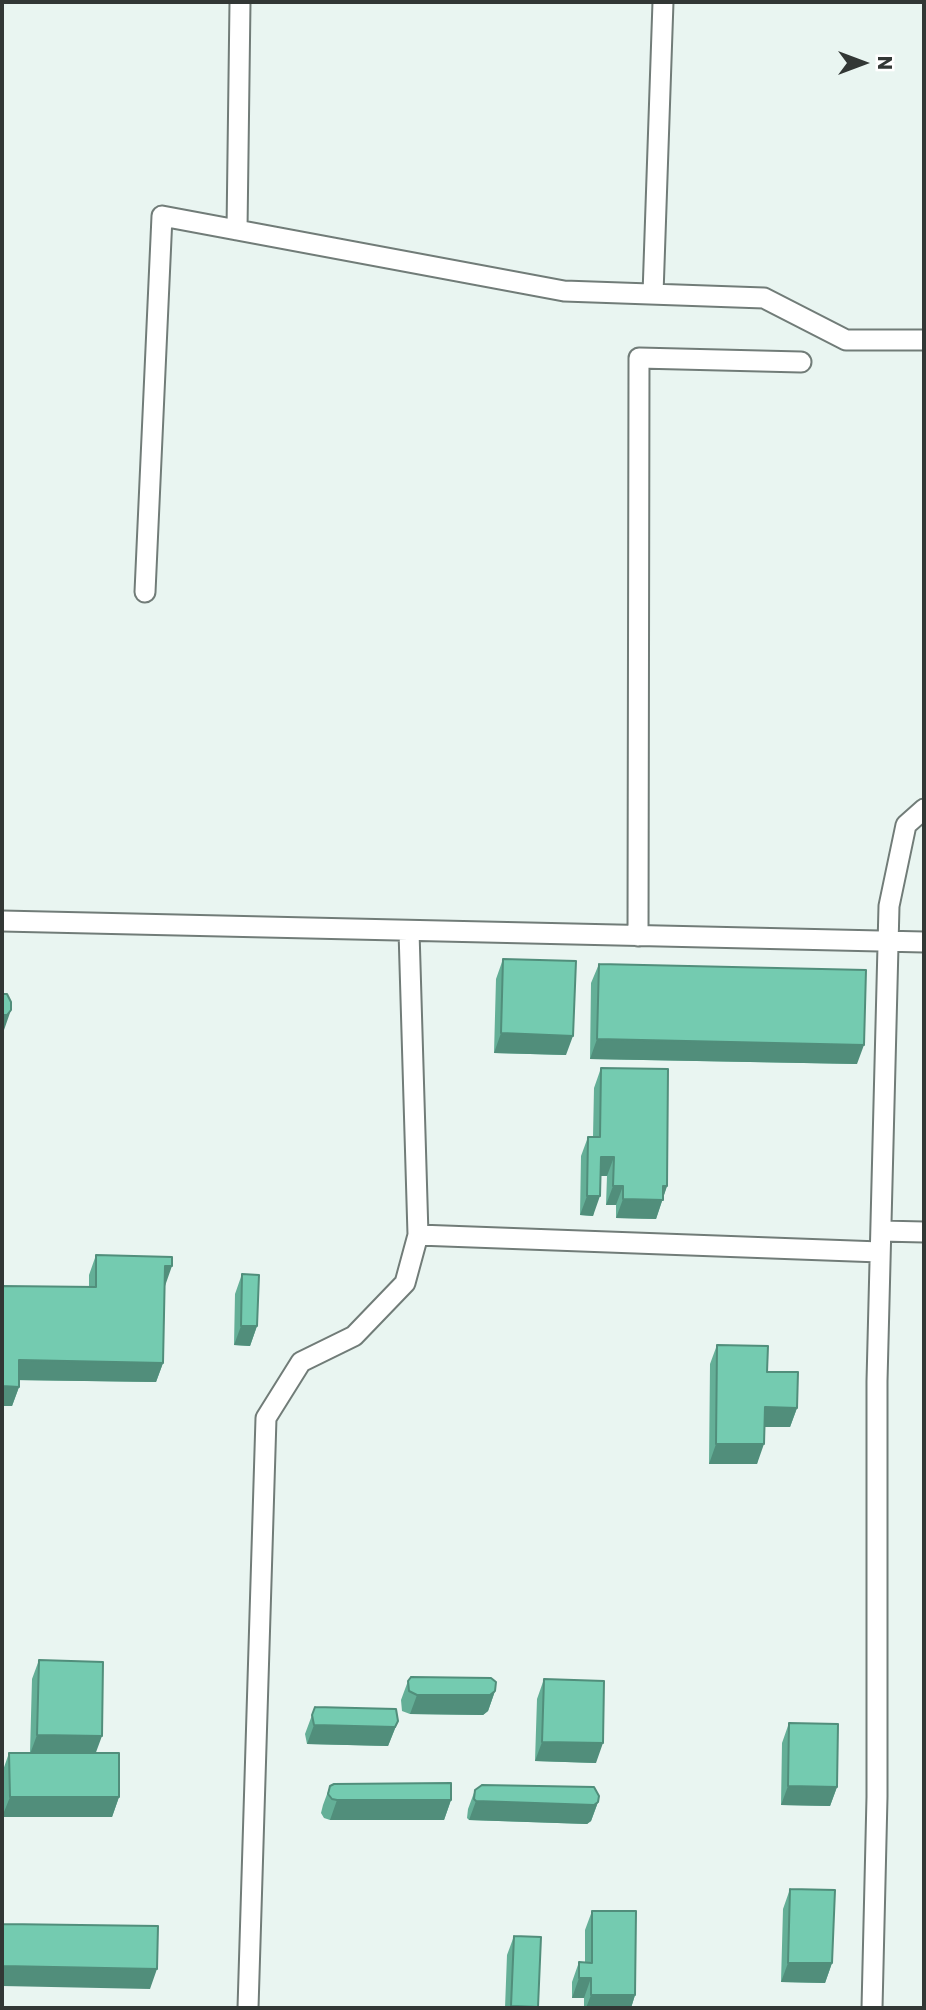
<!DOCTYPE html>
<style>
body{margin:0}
#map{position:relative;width:926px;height:2010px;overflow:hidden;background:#e9f5f1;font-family:Poppins,sans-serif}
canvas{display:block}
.frame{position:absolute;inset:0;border:4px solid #323735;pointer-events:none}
.north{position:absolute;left:828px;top:28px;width:70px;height:70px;-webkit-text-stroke:5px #fff;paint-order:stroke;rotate:90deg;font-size:19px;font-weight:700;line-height:28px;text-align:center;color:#323735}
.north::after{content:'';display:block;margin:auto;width:24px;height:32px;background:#323735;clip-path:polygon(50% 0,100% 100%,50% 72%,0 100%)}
</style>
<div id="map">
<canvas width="926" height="2010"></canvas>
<div class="frame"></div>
<div class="north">N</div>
</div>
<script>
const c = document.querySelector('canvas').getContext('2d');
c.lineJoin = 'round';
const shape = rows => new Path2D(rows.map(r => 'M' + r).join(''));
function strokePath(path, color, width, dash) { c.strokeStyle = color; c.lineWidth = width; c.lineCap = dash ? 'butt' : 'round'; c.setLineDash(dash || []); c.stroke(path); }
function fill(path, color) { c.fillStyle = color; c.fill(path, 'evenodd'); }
const lane = shape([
 [237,230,240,2],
 [653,294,663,2],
 [145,592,162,216,564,291,764,298,846,340,924,340],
 [2,921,924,942],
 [638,936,639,358,801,362],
 [881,1231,924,1232],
 [418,1235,880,1252],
 [248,2008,266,1418,301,1362,354,1336,405,1283,418,1235,409,931],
 [872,2008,877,1797,877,1381,889,906,906,825,924,809]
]);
const wall = shape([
 [503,959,566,1055,494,1053,496,979],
 [599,964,857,1064,590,1059,591,983],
 [601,1068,667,1186,656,1219,616,1218,616,1205,606,1205,607,1176,601,1176,593,1216,580,1215,581,1156,588,1137,593,1137,594,1088],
 [96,1255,165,1286,163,1363,156,1382,19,1380,19,1387,12,1406,2,1286,89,1287,89,1275],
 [242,1274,257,1326,250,1346,234,1345,235,1294],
 [717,1345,767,1372,797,1408,790,1427,765,1427,757,1464,709,1464,710,1364],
 [39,1660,96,1753,119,1797,112,1817,2,1817,2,1773,9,1753,30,1753,32,1679],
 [544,1679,596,1763,535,1761,537,1699],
 [408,1681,495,1691,488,1711,483,1715,410,1714,402,1711,401,1700],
 [315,1707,398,1721,388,1746,307,1744,305,1734],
 [789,1723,837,1787,830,1806,781,1805,782,1743],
 [330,1786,451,1800,444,1820,330,1820,324,1818,321,1813,323,1805],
 [475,1790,598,1802,591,1821,587,1824,469,1820,467,1818,468,1809],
 [790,1889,832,1963,825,1983,781,1982,783,1909],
 [592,1911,635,1995,631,2008,584,2008,584,1998,572,1998,572,1982,579,1962,585,1963,585,1930],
 [514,1936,538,2008,505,2008,507,1955]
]);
const shadedWall = shape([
 [11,1010,4,1030,2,1032,2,1015],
 [501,1033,573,1036,566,1055,494,1053],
 [597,1039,864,1045,857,1064,590,1059],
 [601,1157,614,1157,607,1176,594,1176],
 [613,1186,623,1186,616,1205,606,1205],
 [663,1186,667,1186,656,1219,616,1218,623,1199],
 [587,1196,600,1196,593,1216,580,1215],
 [165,1266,172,1266,165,1286,158,1286],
 [241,1326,257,1326,250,1346,234,1345],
 [19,1360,163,1363,156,1382,12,1380],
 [2,1386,19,1387,12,1406,2,1406],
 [765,1407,797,1408,790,1427,758,1427],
 [716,1444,764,1444,757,1464,709,1464],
 [495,1691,488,1711,483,1715,410,1714,417,1695],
 [398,1721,388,1746,307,1744,314,1725],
 [37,1735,102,1736,95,1755,30,1754],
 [542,1742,603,1743,596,1763,535,1761],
 [788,1786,837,1787,830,1806,781,1805],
 [10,1797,119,1797,112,1817,2,1817],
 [337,1800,451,1800,444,1820,330,1820],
 [476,1801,598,1802,591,1821,587,1824,469,1820],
 [788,1963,832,1963,825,1983,781,1982],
 [2,1966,157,1969,150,1989,2,1986],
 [579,1978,591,1978,584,1998,572,1998],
 [591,1995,635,1995,631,2008,586,2008],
 [511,2006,538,2007,538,2008,510,2008]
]);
const building = shape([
 [503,959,576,961,573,1036,501,1033,503,959],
 [599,964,866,970,864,1045,597,1039,599,964],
 [2,994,7,994,11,1002,11,1010,7,1015,2,1015,2,994],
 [601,1068,668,1069,667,1186,663,1186,663,1200,623,1199,623,1186,613,1186,614,1157,601,1157,600,1196,587,1196,588,1137,600,1137,601,1068],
 [96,1255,172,1257,172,1266,165,1266,163,1363,19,1360,19,1387,2,1386,2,1286,96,1287,96,1255],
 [242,1274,259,1275,257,1326,241,1326,242,1274],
 [717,1345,768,1346,767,1372,798,1372,797,1408,765,1407,764,1444,716,1444,717,1345],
 [39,1660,103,1662,102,1736,37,1735,39,1660],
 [411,1677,491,1678,496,1682,495,1691,490,1695,417,1695,409,1691,408,1681,411,1677],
 [544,1679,604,1681,603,1743,542,1742,544,1679],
 [315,1707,396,1709,398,1721,395,1727,314,1725,312,1715,315,1707],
 [789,1723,838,1724,837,1787,788,1786,789,1723],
 [9,1753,119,1753,119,1797,10,1797,9,1753],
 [451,1783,451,1800,337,1800,332,1799,328,1794,330,1786,334,1784,451,1783],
 [482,1785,594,1787,599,1796,598,1802,594,1805,476,1801,474,1799,475,1790,482,1785],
 [790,1889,835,1890,832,1963,788,1963,790,1889],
 [592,1911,636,1911,635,1995,591,1995,591,1978,579,1978,579,1962,592,1963,592,1911],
 [3,1924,158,1926,157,1969,2,1966,3,1924],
 [514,1936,541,1937,538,2007,511,2006,514,1936]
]);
strokePath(lane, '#717c78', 23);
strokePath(lane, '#fff', 19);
fill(wall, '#64af97');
fill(shadedWall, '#518e7b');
fill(building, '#74cbb0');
strokePath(building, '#518e7b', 2);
</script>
